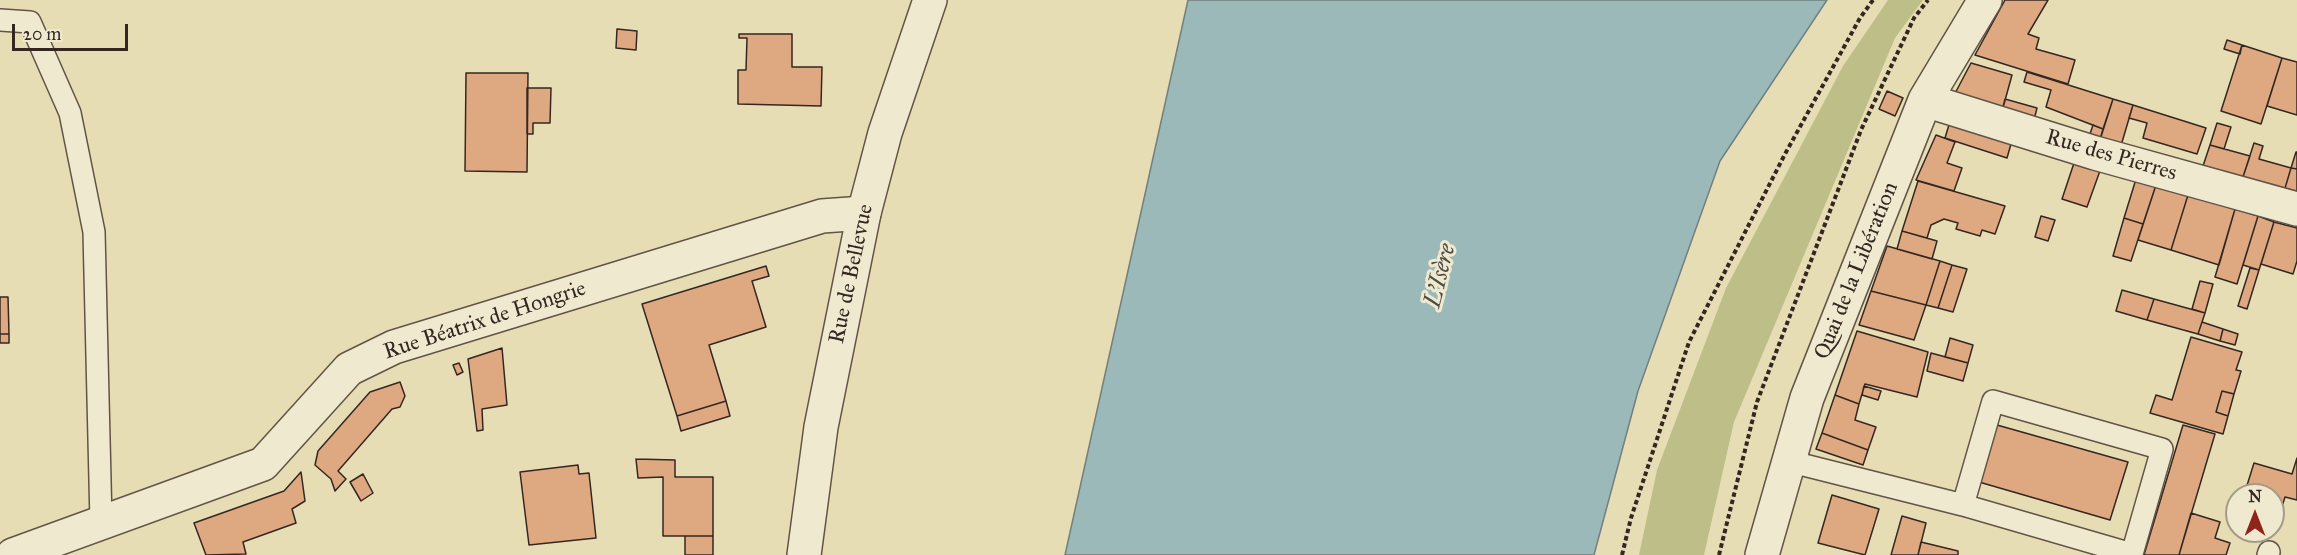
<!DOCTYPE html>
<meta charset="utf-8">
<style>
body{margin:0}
#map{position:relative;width:2297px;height:555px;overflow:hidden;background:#e7ddb5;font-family:"IM FELL Great Primer",serif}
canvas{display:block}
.north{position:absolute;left:2225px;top:483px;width:60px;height:60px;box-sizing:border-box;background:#efe9cf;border:2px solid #a49b89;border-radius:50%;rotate:0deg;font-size:16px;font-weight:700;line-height:24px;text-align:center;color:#342721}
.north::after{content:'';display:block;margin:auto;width:21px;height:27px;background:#8f2418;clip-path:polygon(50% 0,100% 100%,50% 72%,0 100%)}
.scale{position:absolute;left:12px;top:24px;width:116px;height:27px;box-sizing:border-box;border:3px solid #342721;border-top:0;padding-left:8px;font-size:18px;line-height:21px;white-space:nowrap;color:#342721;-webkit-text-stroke:4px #efe9cf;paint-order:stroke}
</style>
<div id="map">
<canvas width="2297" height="555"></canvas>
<div class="north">N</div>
<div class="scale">20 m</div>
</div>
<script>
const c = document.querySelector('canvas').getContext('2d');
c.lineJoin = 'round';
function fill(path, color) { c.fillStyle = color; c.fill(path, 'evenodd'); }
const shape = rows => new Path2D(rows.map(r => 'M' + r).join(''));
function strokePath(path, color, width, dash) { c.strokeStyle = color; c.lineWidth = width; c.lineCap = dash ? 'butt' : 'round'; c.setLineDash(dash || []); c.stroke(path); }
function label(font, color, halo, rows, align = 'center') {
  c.font = font + ' "IM FELL Great Primer",serif'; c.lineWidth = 6; c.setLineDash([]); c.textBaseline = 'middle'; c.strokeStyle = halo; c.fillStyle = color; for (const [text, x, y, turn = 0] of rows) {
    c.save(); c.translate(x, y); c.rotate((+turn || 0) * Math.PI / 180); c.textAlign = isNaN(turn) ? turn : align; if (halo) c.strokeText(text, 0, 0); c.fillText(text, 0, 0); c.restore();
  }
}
const green = shape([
 [1888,0,1923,0,1895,38,1734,422,1704,555,1639,555,1657,470,1726,288,1843,66]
]);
const water = shape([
 [1188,0,1827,0,1720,161,1638,391,1594,555,1065,555,1188,0]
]);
const building = shape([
 [2005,0,2048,0,2028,34,2039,38,2036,49,2075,60,2068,84,1975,55,2005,0],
 [617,29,637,31,636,50,616,48,617,29],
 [739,34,792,34,792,67,822,67,821,106,738,104,738,70,746,70,747,38,739,38,739,34],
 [2227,40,2242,45,2240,54,2224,49,2227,40],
 [2242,45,2282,58,2261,124,2221,111,2242,45],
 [2282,58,2297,62,2297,115,2267,106,2282,58],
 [1971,63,2012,75,2001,115,1951,101,1971,63],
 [2027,72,2113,99,2103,129,2046,107,2051,90,2024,82,2027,72],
 [466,73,528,73,527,172,465,171,466,73],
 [527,88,551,88,550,123,533,123,533,134,527,134,527,88],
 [1887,91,1903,98,1895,116,1879,109,1887,91],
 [2005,99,2037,108,2033,124,2001,115,2005,99],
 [2113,99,2133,105,2120,149,2099,143,2113,99],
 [2133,105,2206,128,2197,154,2143,138,2147,123,2129,118,2133,105],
 [1951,118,2013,137,2007,158,1945,138,1951,118],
 [2217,123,2231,127,2224,149,2210,145,2217,123],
 [2093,125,2103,129,2099,143,2088,140,2093,125],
 [1936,135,1955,142,1947,163,1962,168,1954,191,1916,180,1936,135],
 [2254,143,2263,146,2259,159,2291,168,2283,195,2241,183,2254,143],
 [2210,145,2250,156,2241,183,2201,172,2210,145],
 [2296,152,2297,152,2297,169,2291,168,2296,152],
 [2075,160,2101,168,2087,207,2062,199,2075,160],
 [2291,168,2297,169,2297,199,2283,195,2291,168],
 [2136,179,2156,185,2143,224,2124,218,2136,179],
 [1918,181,2005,206,1995,234,1982,230,1980,236,1956,229,1958,223,1944,219,1931,225,1927,238,1902,231,1918,181],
 [2156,185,2188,195,2171,250,2138,240,2156,185],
 [2188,195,2235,209,2219,265,2171,250,2188,195],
 [2235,209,2258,216,2237,284,2215,277,2235,209],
 [2041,216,2055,220,2048,241,2035,237,2041,216],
 [2258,216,2274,222,2259,270,2243,265,2258,216],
 [2124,218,2143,224,2131,261,2113,256,2124,218],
 [2274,222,2297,228,2297,261,2293,274,2261,264,2274,222],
 [1902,231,1937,241,1932,259,1897,249,1902,231],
 [1887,246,1940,261,1926,305,1871,291,1887,246],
 [1940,261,1952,265,1938,308,1926,305,1940,261],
 [1952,265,1967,269,1953,312,1938,308,1952,265],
 [766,266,769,276,752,281,766,327,709,345,726,401,677,416,642,304,766,266],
 [2250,268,2259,270,2247,309,2238,306,2250,268],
 [2200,281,2213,284,2205,313,2192,309,2200,281],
 [2122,290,2154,299,2147,320,2116,311,2122,290],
 [1871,291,1926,305,1914,340,1859,325,1871,291],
 [0,297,8,297,9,334,0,334,0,297],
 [2154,299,2205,313,2198,334,2147,320,2154,299],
 [2202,322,2223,329,2220,341,2198,334,2202,322],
 [2223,329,2238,334,2235,345,2220,341,2223,329],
 [1857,331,1928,352,1917,397,1865,384,1859,404,1835,395,1857,331],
 [0,334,9,334,9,343,0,343,0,334],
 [2191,337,2242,352,2236,370,2241,371,2234,394,2222,391,2216,412,2228,416,2223,434,2150,413,2156,395,2172,400,2191,337],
 [1950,338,1973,345,1968,363,1945,357,1950,338],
 [502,348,507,405,482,409,483,430,477,431,468,359,502,348],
 [1931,353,1968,363,1963,381,1927,371,1931,353],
 [459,363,463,372,457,375,453,365,459,363],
 [400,382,405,396,400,407,392,409,338,471,346,479,335,491,331,479,315,465,318,451,370,392,400,382],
 [1864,386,1881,391,1878,400,1862,395,1864,386],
 [2222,391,2234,394,2228,416,2216,412,2222,391],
 [1835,395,1859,404,1855,420,1876,427,1868,450,1822,433,1835,395],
 [726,401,730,416,681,431,677,416,726,401],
 [1997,425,2128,462,2110,520,1979,482,1997,425],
 [2183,425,2215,434,2179,555,2144,555,2183,425],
 [1822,433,1868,450,1863,465,1816,449,1822,433],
 [2297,458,2297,500,2285,497,2278,519,2273,517,2273,495,2244,495,2254,463,2292,474,2297,458],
 [636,459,675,460,675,477,713,477,713,536,663,536,663,477,638,478,636,459],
 [578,465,579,474,589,473,596,538,529,545,520,472,578,465],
 [301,472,305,501,292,509,296,523,243,542,246,554,206,555,194,523,284,491,301,472],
 [363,474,373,493,361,501,350,482,363,474],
 [1832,495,1879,509,1865,555,1818,543,1832,495],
 [2191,513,2220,522,2215,538,2230,543,2226,555,2179,555,2191,513],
 [1902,516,1926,523,1918,555,1891,555,1902,516],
 [685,536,713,536,713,555,685,555,685,536],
 [1921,542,1958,551,1958,555,1918,555,1921,542]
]);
const path = shape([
 [1622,555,1631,518,1689,342,1785,154,1860,18,1873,0],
 [1719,555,1757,402,1861,130,1914,18,1928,0]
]);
const service = shape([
 [0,20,30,22,70,113,94,232,101,522],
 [1788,461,1963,505,2132,554,2162,449,1993,401,1963,505],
 [2268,555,2269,552]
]);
const minor = shape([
 [1925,100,2095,153,2297,209],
 [13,555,263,464,349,369,394,347,822,216,864,213],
 [1762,555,1807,398,1925,100,1985,0]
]);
const tertiary = shape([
 [804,555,821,427,864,213,885,133,930,0]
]);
const streetNames = [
 ["Rue des Pierres",2111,156,16],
 ["Quai de la Libération",1857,271,-68],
 ["Rue de Bellevue",852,274,-78],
 ["Rue Béatrix de Hongrie",485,321,-18]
];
const waterNames = [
 ["L'Isère",1441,276,-76]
];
fill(green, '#bebe88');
fill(water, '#9bb9b9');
strokePath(water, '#727f7c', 1.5);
fill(building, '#dea881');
strokePath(building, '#342721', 1.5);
strokePath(service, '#615446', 24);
strokePath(minor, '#615446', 36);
strokePath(tertiary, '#615446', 36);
strokePath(path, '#342721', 4, [4.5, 3]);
strokePath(service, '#efe9cf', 21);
strokePath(minor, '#efe9cf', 33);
strokePath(tertiary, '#efe9cf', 33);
label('22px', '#342721', '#efe9cf', streetNames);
label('italic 24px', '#4e4c47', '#efe9cf', waterNames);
</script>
